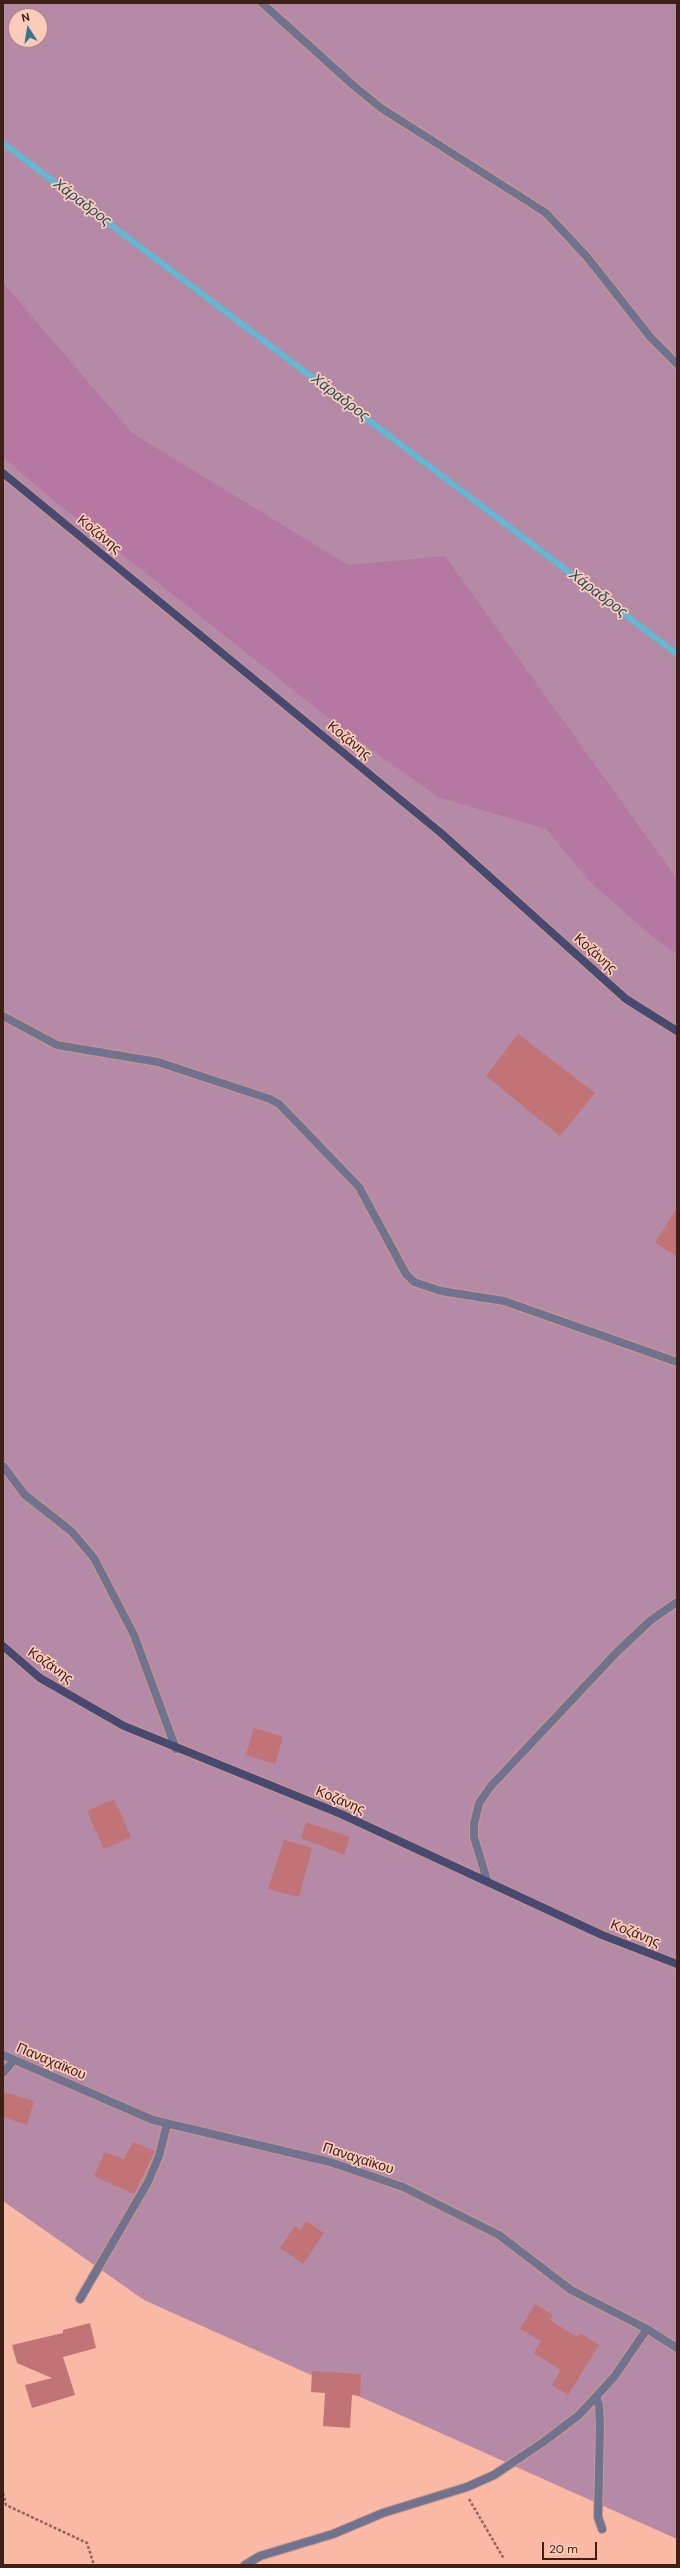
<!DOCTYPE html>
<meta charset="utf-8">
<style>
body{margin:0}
#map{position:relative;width:680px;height:2568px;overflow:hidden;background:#f9b9a5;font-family:"DM Sans",sans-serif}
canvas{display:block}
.frame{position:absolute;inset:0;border:4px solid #3e2016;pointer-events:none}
.north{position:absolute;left:8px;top:8px;width:40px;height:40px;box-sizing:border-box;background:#fbcbbb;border:1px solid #af8779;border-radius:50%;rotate:348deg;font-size:11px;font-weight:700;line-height:16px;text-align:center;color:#3e2016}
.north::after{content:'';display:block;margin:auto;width:14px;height:18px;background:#367789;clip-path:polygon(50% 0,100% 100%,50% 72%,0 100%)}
.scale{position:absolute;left:542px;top:2542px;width:55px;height:18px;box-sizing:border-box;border:2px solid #3e2016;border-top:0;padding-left:5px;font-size:12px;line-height:14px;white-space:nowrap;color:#3e2016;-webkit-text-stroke:3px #fbcbbb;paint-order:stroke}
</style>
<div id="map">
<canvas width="680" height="2568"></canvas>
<div class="frame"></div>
<div class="north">N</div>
<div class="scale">20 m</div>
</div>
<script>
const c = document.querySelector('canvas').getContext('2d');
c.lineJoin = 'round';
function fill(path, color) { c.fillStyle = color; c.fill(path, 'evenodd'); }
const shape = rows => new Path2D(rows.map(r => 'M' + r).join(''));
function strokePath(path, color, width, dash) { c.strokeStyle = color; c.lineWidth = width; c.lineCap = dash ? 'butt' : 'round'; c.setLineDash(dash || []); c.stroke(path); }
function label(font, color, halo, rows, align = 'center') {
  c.font = font + ' "DM Sans",sans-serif'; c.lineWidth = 3.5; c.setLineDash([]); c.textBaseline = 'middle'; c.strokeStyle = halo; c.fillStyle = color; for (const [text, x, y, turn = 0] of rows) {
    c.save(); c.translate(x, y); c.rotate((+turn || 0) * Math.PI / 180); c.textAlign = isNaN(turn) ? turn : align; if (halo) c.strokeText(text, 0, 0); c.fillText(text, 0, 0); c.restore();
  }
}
const green = shape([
 [3,3,677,3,677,2539,144,2300,3,2201],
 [16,16,40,16,40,40,16,40]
]);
const forest = shape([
 [3,283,132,433,348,565,445,556,677,879,677,954,655,939,590,882,546,829,438,797,340,727,47,495,3,457]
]);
const stream = shape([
 [3,143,677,654]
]);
const building = shape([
 [518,1034,595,1093,560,1136,486,1076],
 [677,1208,677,1257,655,1243],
 [254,1728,283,1737,275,1764,246,1755],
 [114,1799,131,1837,104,1849,87,1811],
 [306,1822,350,1837,344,1855,301,1838],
 [284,1840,312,1848,299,1897,268,1889],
 [3,2092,34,2101,27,2125,3,2117],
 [133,2142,155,2151,134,2194,94,2176,105,2152,124,2159],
 [306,2221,324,2233,303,2264,280,2248,295,2226,300,2230],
 [535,2304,553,2315,550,2320,577,2337,580,2333,599,2345,568,2395,552,2385,561,2370,534,2353,541,2341,520,2329],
 [90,2323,96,2348,63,2357,75,2395,32,2408,25,2385,52,2378,17,2363,12,2345,63,2333,63,2330],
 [312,2371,361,2374,360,2396,352,2395,350,2428,323,2426,325,2393,311,2392]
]);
const path = shape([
 [3,2493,6,2505,87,2543,94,2565],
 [469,2499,504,2559]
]);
const lane = shape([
 [596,2397,599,2405,600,2426,598,2517,602,2529]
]);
const street = shape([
 [262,3,354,86,381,108,546,213,587,257,651,338,677,364],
 [3,1016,57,1045,158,1062,270,1099,279,1104,359,1187,406,1274,414,1282,441,1291,504,1301,677,1362],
 [3,1466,25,1495,71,1531,94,1558,134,1635,176,1749],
 [487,1880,474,1837,474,1824,479,1803,491,1786,617,1652,651,1620,677,1602],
 [3,2055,153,2120,330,2162,403,2187,499,2235,571,2290,647,2329,677,2348],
 [3,2073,14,2060],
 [80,2299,148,2182,159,2156,167,2124],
 [245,2565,260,2556,333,2534,383,2513,467,2487,494,2475,542,2443,579,2415,614,2377,647,2329]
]);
const secondary = shape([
 [3,473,441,833,626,999,677,1031],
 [3,1646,40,1678,124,1726,341,1814,602,1935,677,1964]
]);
const streetNames = [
 ["Κοζάνης",99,535,39],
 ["Κοζάνης",349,741,39],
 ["Κοζάνης",595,954,42],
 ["Κοζάνης",50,1666,35],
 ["Κοζάνης",340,1801,23],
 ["Κοζάνης",635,1934,22],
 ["Παναχαϊκου",51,2062,23],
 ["Παναχαϊκου",358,2159,18]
];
const waterNames = [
 ["Χάραδρος",82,203,37],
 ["Χάραδρος",340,398,37],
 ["Χάραδρος",598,594,37]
];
fill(green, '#b58aa7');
fill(forest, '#b578a2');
strokePath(stream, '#5fbbd5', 5.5);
fill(building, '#c17375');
strokePath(lane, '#d09786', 10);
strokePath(street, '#d09786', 10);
strokePath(secondary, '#d09786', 10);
strokePath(path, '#936657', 2.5, [3, 2]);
strokePath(lane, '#6f7390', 8);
strokePath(street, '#6f7390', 8);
strokePath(secondary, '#464a72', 8);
label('14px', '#3e2016', '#fbcbbb', streetNames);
label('italic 15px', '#254e5a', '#fbcbbb', waterNames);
</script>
